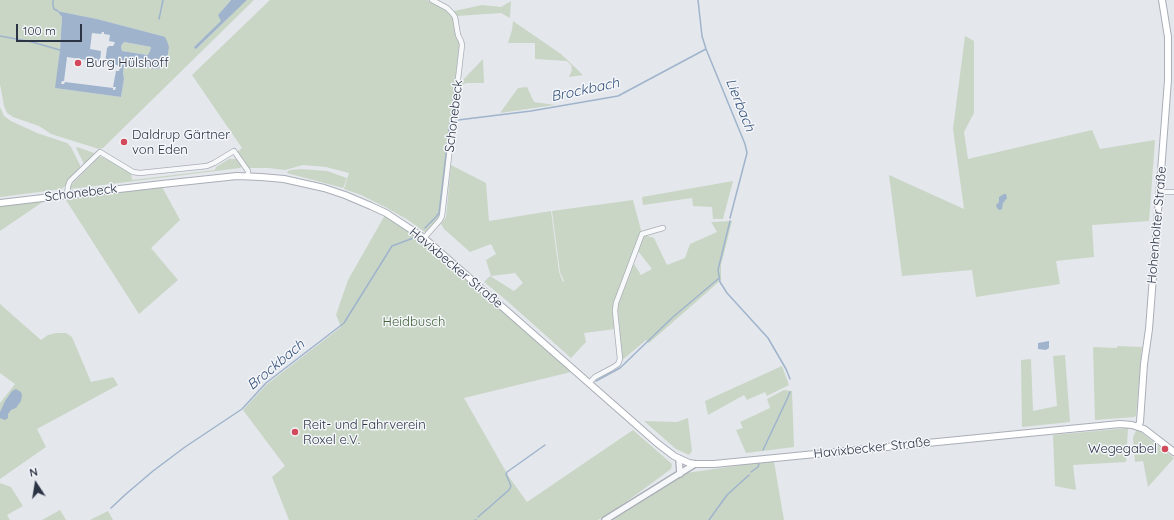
<!DOCTYPE html>
<meta charset="utf-8">
<style>
body{margin:0}
#map{position:relative;width:1174px;height:520px;overflow:hidden;background:#e4e7ec;font-family:Quicksand,sans-serif}
canvas{display:block}
.north{position:absolute;left:16px;top:464px;width:40px;height:40px;-webkit-text-stroke:3px #f4f6f9;paint-order:stroke;rotate:348deg;font-size:11px;font-weight:700;line-height:16px;text-align:center;color:#2b3445}
.north::after{content:'';display:block;margin:auto;width:14px;height:18px;background:#2b3445;clip-path:polygon(50% 0,100% 100%,50% 72%,0 100%)}
.scale{position:absolute;left:16px;top:24px;width:66px;height:18px;box-sizing:border-box;border:2px solid #2b3445;border-top:0;padding-left:5px;font-size:12px;line-height:14px;white-space:nowrap;color:#2b3445;-webkit-text-stroke:3px #f4f6f9;paint-order:stroke}
</style>
<div id="map">
<canvas width="1174" height="520"></canvas>
<div class="north">N</div>
<div class="scale">100 m</div>
</div>
<script>
const c = document.querySelector('canvas').getContext('2d');
c.lineJoin = 'round';
function fill(path, color) { c.fillStyle = color; c.fill(path, 'evenodd'); }
const shape = rows => new Path2D(rows.map(r => 'M' + r).join(''));
function strokePath(path, color, width, dash) { c.strokeStyle = color; c.lineWidth = width; c.lineCap = dash ? 'butt' : 'round'; c.setLineDash(dash || []); c.stroke(path); }
function label(font, color, halo, rows, align = 'center') {
  c.font = font + ' Quicksand,sans-serif'; c.lineWidth = 3; c.setLineDash([]); c.textBaseline = 'middle'; c.strokeStyle = halo; c.fillStyle = color; for (const [text, x, y, turn = 0] of rows) {
    c.save(); c.translate(x, y); c.rotate((+turn || 0) * Math.PI / 180); c.textAlign = isNaN(turn) ? turn : align; if (halo) c.strokeText(text, 0, 0); c.fillText(text, 0, 0); c.restore();
  }
}
const green = shape([
 [0,0,231,0,218,15,222,21,194,47,196,49,247,0,254,0,103,148,99,149,51,134,39,126,13,117,7,113,4,106,0,84],
 [57,11,97,19,162,36,168,57,167,60,161,67,157,69,124,65,123,72,124,79,121,97,56,88,60,50,62,17],
 [270,0,427,0,446,8,451,13,460,42,451,115,447,154,440,214,439,219,426,233,408,220,387,208,361,195,344,189,349,173,326,167,303,165,285,170,268,168,248,168,237,152,242,148,192,75],
 [511,1,510,18,501,13,457,16,454,11,482,5,501,7],
 [513,21,561,54,583,75,569,77,572,70,571,65,567,61,535,59,535,43,508,43,512,30],
 [965,36,974,41,974,113,964,132,968,159,1092,130,1100,149,1155,140,1149,221,1092,225,1094,257,1056,261,1060,284,976,297,972,270,902,276,889,175,964,209,953,129],
 [124,42,151,47,149,55,122,51,121,46],
 [483,59,484,83,466,83,461,86,461,82],
 [527,87,534,102,555,105,500,113,518,88],
 [0,107,4,116,11,121,37,133,67,143,71,147,80,165,80,170,62,189,0,197],
 [77,147,94,153,95,155,86,164,84,164,76,148],
 [99,157,102,157,131,172,132,180,215,170,216,167,229,159,237,159,242,166,240,168,70,189,69,187],
 [451,165,486,183,489,221,551,211,559,272,563,282,564,281,560,272,552,211,633,200,642,234,614,303,613,311,615,329,584,333,586,342,571,358,506,300,484,282,490,276,514,291,523,283,515,273,491,276,486,260,496,254,491,244,470,252,444,229,441,224,446,217],
 [301,169,327,171,347,178,343,188,287,173,288,171,291,170],
 [733,181,723,219,713,219,712,207,693,206,692,198,643,205,642,197],
 [161,185,180,220,151,248,178,280,139,314,64,197],
 [47,199,0,231,0,205],
 [385,215,423,240,498,305,571,372,464,398,509,477,527,502,633,430,672,464,671,469,622,505,598,520,289,520,272,477,285,466,243,410,266,385,341,327,336,315,348,280],
 [732,221,721,265,721,280,649,343,646,340,620,362,622,359,618,311,618,304,634,264,641,275,652,269,638,251,644,235,654,238,667,265,685,258,690,244,717,232,711,222],
 [0,304,41,340,48,335,56,333,66,333,72,337,91,382,113,377,118,385,37,429,46,447,0,479,0,403,15,384,0,373],
 [1117,346,1142,347,1136,416,1134,417,1095,420,1093,347,1117,348],
 [1065,355,1070,422,1022,427,1021,360,1031,359,1033,411,1057,406,1053,356],
 [782,366,789,385,767,396,765,392,747,400,744,395,708,415,705,401],
 [784,390,792,391,794,447,746,453,736,430,743,428,740,422,770,408,767,399],
 [688,418,692,451,689,455,676,449,644,421,677,422],
 [1128,428,1126,462,1073,465,1076,490,1055,486,1053,435],
 [1137,429,1174,458,1148,487,1143,461,1135,462,1133,437],
 [770,461,774,462,784,520,609,520,686,473],
 [0,483,11,487,23,506,7,515,10,520,0,520],
 [60,510,66,520,42,520],
 [108,511,113,520,90,520]
]);
const water = shape([
 [231,0,247,0,196,49,194,48,194,47,221,21,218,15],
 [57,11,97,19,162,36,165,37,167,41,169,47,167,60,161,67,157,69,124,65,123,72,124,79,121,97,55,88,60,50,62,17],
 [102,32,104,32,104,34,110,35,109,41,114,42,115,43,113,46,109,46,107,48,105,63,117,65,118,66,120,67,119,71,116,71,113,87,116,87,115,90,113,90,113,88,65,82,64,84,61,84,62,81,64,81,67,57,100,62,101,51,90,49,92,33,101,34],
 [124,42,151,47,150,51,148,55,122,51,121,46],
 [1004,194,1006,194,1007,198,1003,203,1002,209,999,210,997,208,996,205,999,202,999,197],
 [1049,341,1049,348,1046,350,1038,349,1038,343],
 [16,389,21,392,22,395,21,401,16,408,11,410,8,414,8,418,5,420,2,419,0,418,0,412,5,401,12,391]
]);
const stream = shape([
 [53,0,53,5,54,9,58,11],
 [698,0,702,36,706,49,745,144,747,153,730,218],
 [159,19,163,0],
 [0,36,32,42,60,50],
 [458,120,531,111,618,96,706,49],
 [730,221,718,270,720,282,727,293,768,338,786,369,790,379],
 [425,228,436,217,439,213,450,121],
 [596,381,620,368,673,317,718,279],
 [763,450,788,397,790,392],
 [751,472,758,467,759,464],
 [111,508,126,494,153,471,185,447,242,409,266,383,344,323,392,246,416,237],
 [478,517,509,490,511,486,506,474,507,472,545,445],
 [475,520,476,520],
 [709,520,727,495,749,475]
]);
const minor = shape([
 [1160,192,1174,192],
 [67,195,68,186,70,181,100,152,133,172,140,173,207,166,214,163,234,151,248,171,248,176],
 [424,238,440,220,442,216,462,45,461,41,458,35,455,17,452,13,447,8,432,0],
 [589,383,595,377,612,368,618,364,620,359,615,311,616,303,642,234,663,228]
]);
const tertiary = shape([
 [679,459,680,474],
 [605,520,695,464]
]);
const secondary = shape([
 [0,203,162,184,237,176,261,177,284,179,324,188,345,195,371,206,386,213,424,238,657,443,674,456,689,463,695,464,714,464,1120,424,1132,425,1144,429,1174,452],
 [1138,427,1140,422,1144,364,1149,329,1168,80,1168,37,1162,0]
]);
const markers = [
 [78,63,4,"#d1495b"],
 [124,142,4,"#d1495b"],
 [295,432,4,"#d1495b"],
 [1165,449,4,"#d1495b"]
];
const poiNames = [
 ["Burg Hülshoff",86,63],
 ["Daldrup Gärtner",132,135],
 ["von Eden",132,150],
 ["Reit- und Fahrverein",303,425],
 ["Roxel e.V.",303,440],
 ["Wegegabel",1157,449,"right"]
];
const streetNames = [
 ["Schonebeck",454,116,-83],
 ["Schonebeck",81,193,-7],
 ["Hohenholter Straße",1157,225,-85],
 ["Havixbecker Straße",456,268,40],
 ["Havixbecker Straße",872,448,-6]
];
const parkNames = [
 ["Heidbusch",414,322]
];
const waterNames = [
 ["Brockbach",585,90,-12],
 ["Lierbach",740,105,68],
 ["Brockbach",276,365,-40]
];
fill(green, '#c9d6c5');
fill(water, '#9fb4cc');
strokePath(stream, '#9fb4cc', 1.5);
strokePath(minor, '#a9aeb7', 6);
strokePath(tertiary, '#a9aeb7', 8);
strokePath(secondary, '#a9aeb7', 8);
strokePath(minor, '#f7f8fa', 4.5);
strokePath(tertiary, '#f7f8fa', 5.5);
strokePath(secondary, '#fff', 6);
for (const [x, y, r, color] of markers) { const dot = new Path2D(); dot.arc(x, y, r, 0, 2 * Math.PI); c.fillStyle = color; c.fill(dot); strokePath(dot, '#f4f6f9', 1.5); }
label('13px', '#2b3445', '#f4f6f9', poiNames, 'left');
label('13px', '#2b3445', '#f4f6f9', streetNames);
label('13px', '#3f6138', '#f4f6f9', parkNames);
label('italic 14px', '#34527a', '#f4f6f9', waterNames);
</script>
